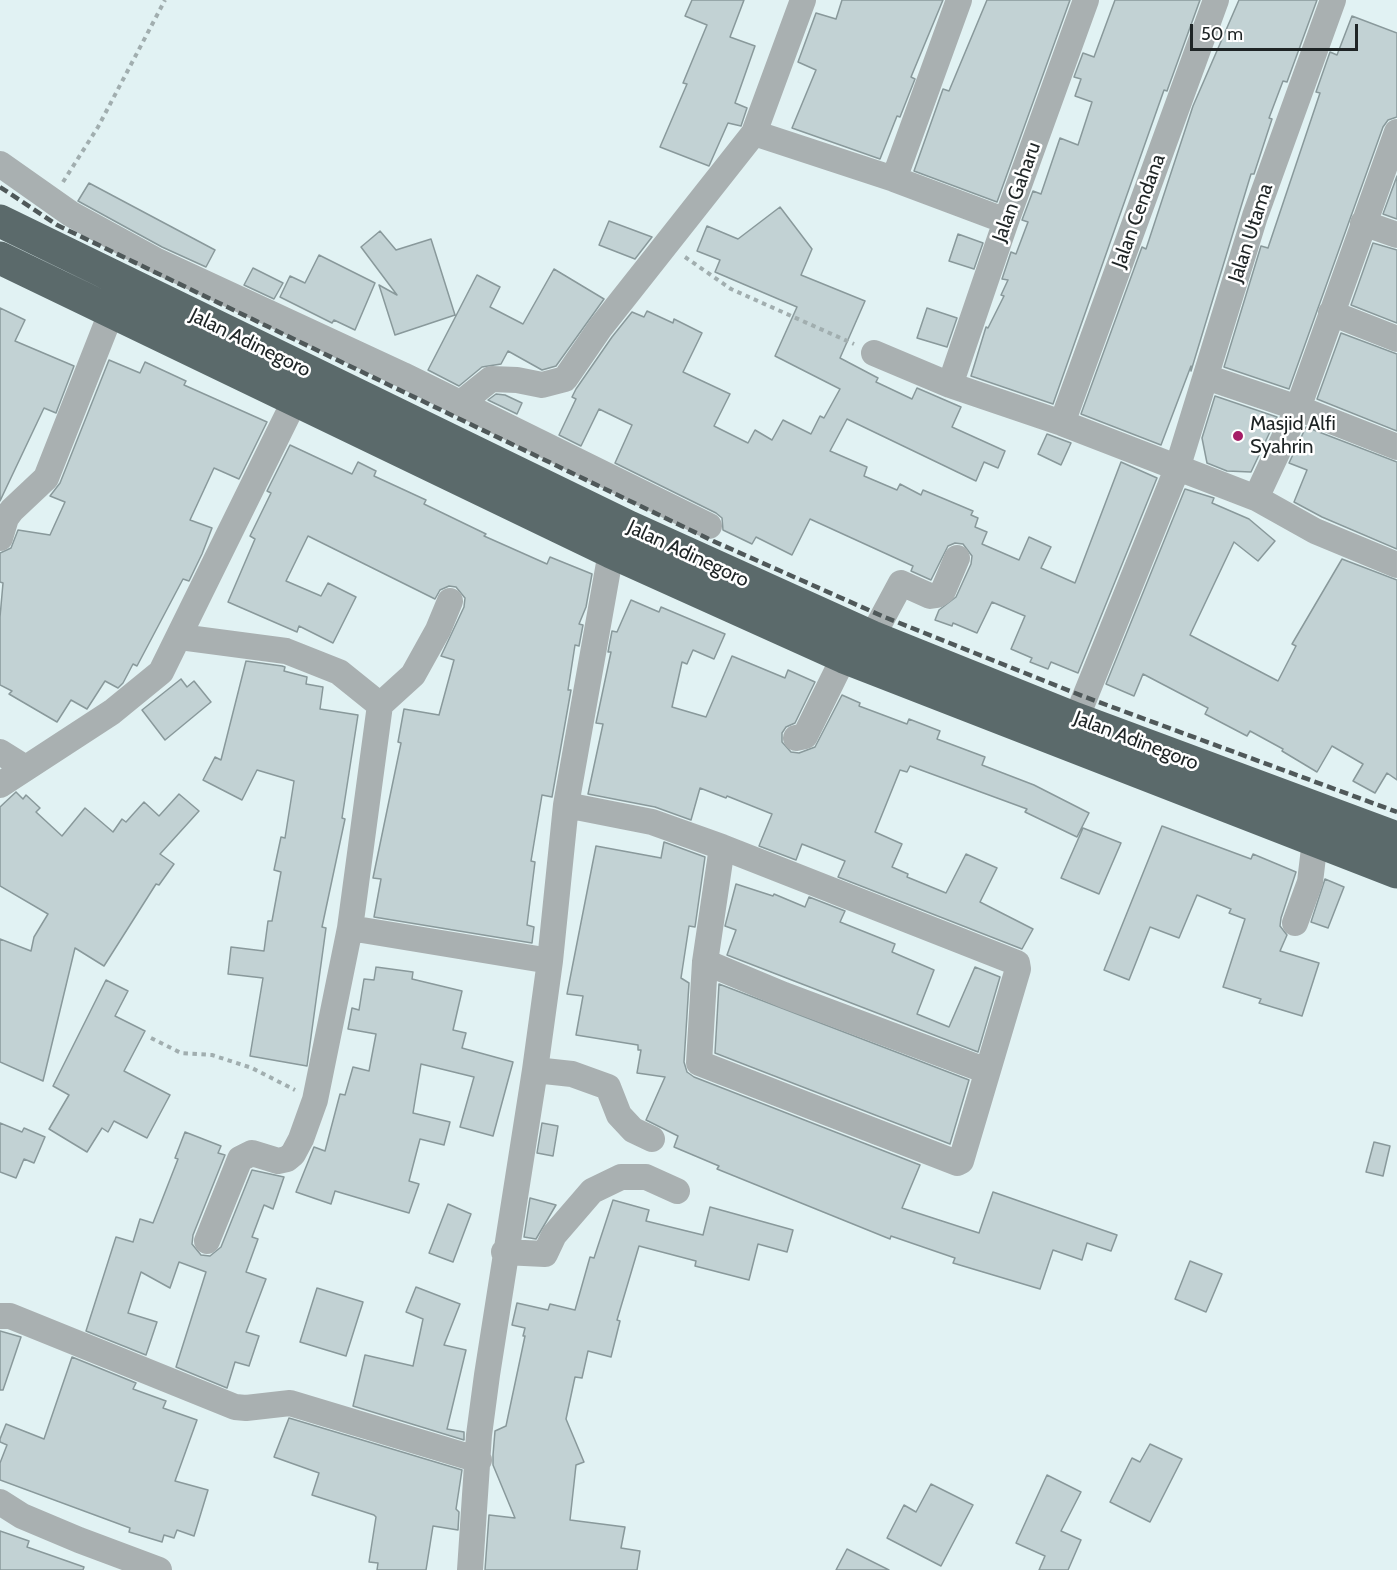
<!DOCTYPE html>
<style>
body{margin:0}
#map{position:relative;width:1397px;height:1570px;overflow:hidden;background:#e1f2f3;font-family:Cabin,sans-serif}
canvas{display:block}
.scale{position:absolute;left:1190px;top:24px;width:168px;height:27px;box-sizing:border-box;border:3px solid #1e2425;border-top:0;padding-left:8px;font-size:18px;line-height:21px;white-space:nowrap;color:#1e2425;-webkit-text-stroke:4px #fff;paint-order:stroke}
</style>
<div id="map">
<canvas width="1397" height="1570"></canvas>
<div class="scale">50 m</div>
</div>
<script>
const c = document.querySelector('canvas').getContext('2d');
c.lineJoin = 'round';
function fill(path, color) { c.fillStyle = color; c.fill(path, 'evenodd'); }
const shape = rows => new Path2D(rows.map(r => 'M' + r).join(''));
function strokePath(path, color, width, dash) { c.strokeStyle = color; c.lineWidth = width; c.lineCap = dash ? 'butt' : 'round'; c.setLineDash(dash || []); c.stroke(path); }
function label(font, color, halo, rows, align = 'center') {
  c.font = font + ' Cabin,sans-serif'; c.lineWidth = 5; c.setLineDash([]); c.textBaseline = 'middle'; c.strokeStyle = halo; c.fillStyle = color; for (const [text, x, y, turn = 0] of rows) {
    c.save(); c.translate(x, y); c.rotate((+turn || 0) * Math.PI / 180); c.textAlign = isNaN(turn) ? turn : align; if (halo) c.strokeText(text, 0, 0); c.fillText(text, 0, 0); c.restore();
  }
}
const building = shape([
 [692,0,744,0,730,37,755,46,735,103,747,108,741,126,728,123,709,166,660,147,687,84,683,83,707,25,685,16,692,0],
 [842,0,943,0,911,77,915,79,900,117,897,116,880,159,792,128,816,70,798,62,816,13,836,19,842,0],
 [987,0,1070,0,997,202,914,171,943,89,949,91,987,0],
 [1115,0,1200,0,1167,91,1164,90,1053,404,971,376,986,327,988,328,1004,296,1001,295,1008,280,1002,279,1011,252,1016,254,1028,222,1022,220,1033,191,1041,194,1060,138,1078,145,1092,102,1075,96,1081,79,1074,77,1083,53,1094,57,1115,0],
 [1239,0,1317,0,1287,82,1283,81,1269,118,1272,119,1254,174,1251,174,1191,371,1191,366,1161,445,1081,414,1142,247,1146,249,1193,106,1239,0],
 [1352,16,1397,33,1397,117,1388,120,1383,127,1289,389,1224,367,1261,246,1268,248,1320,93,1316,92,1330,52,1337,55,1352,16],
 [1397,176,1397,219,1383,214,1397,176],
 [89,183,215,250,206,267,162,247,78,201,89,183],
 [780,207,812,249,801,275,865,301,840,358,878,378,876,382,912,399,917,388,961,407,952,427,1005,451,998,468,984,462,976,481,847,419,830,451,867,467,864,476,897,490,900,484,921,495,923,490,973,511,971,515,978,518,975,527,987,532,982,544,1019,560,1029,537,1051,547,1041,568,1075,583,1121,462,1157,478,1078,673,1051,662,1048,669,1030,662,1032,658,1011,649,1025,616,992,602,977,633,953,623,952,626,935,620,939,610,956,597,971,564,972,556,963,544,955,543,948,546,931,580,911,571,913,566,810,519,792,555,756,537,752,544,723,530,722,518,716,513,615,463,632,425,599,409,581,446,559,435,576,399,572,397,576,389,612,337,632,312,644,317,647,311,673,323,674,319,702,333,683,372,730,394,714,426,748,443,755,430,772,440,783,420,811,434,820,416,824,418,840,389,775,356,797,307,715,272,720,260,697,251,707,226,738,239,780,207],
 [609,221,652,237,635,259,599,245,609,221],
 [380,231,396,250,431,239,455,315,395,335,379,285,397,295,361,247,380,231],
 [958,234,983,243,974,269,949,261,958,234],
 [1373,243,1397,250,1397,323,1351,305,1373,243],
 [319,255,375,283,355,330,334,320,332,323,280,297,290,276,305,283,319,255],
 [253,268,283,283,274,299,244,285,253,268],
 [554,269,604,299,556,366,542,370,508,351,501,364,482,367,459,386,428,370,477,275,500,287,490,307,523,324,554,269],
 [0,308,25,320,15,341,74,366,56,413,44,408,0,501,0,308],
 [927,308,957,318,947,347,917,338,927,308],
 [1341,333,1397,354,1397,431,1317,399,1341,333],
 [109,360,140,373,145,362,186,381,184,385,267,422,239,479,214,468,190,520,212,528,202,554,189,581,183,579,137,666,133,664,123,683,118,688,105,681,87,709,71,700,57,722,9,694,12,691,0,685,0,617,3,583,0,582,0,553,11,548,18,530,50,535,65,502,50,496,60,483,109,360],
 [496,394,505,395,522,403,517,414,488,400,496,394],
 [1215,396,1277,417,1251,472,1227,471,1207,463,1202,438,1215,396],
 [1306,427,1397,462,1397,549,1322,517,1294,502,1307,470,1289,463,1306,427],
 [1047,434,1071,443,1061,465,1038,454,1047,434],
 [290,445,352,474,358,462,376,471,374,476,426,500,424,504,486,534,484,536,547,564,550,557,592,574,586,607,579,624,583,625,579,646,575,645,568,690,571,690,552,797,542,795,531,861,535,862,527,925,534,927,532,943,374,917,381,879,373,878,401,743,398,742,404,709,439,715,454,660,441,656,464,607,465,598,456,587,449,586,440,590,435,599,308,536,286,581,321,596,328,583,356,597,333,643,299,626,297,632,228,602,255,539,250,536,271,493,267,491,290,445],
 [1185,489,1214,498,1212,503,1249,519,1275,541,1258,561,1234,542,1190,635,1278,681,1296,646,1292,644,1342,559,1397,580,1397,780,1387,773,1375,793,1353,781,1363,764,1332,746,1317,772,1282,751,1283,749,1250,731,1247,736,1205,714,1208,708,1143,674,1134,696,1106,684,1185,489],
 [631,600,659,612,661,607,725,634,714,659,693,650,687,664,682,662,672,707,706,717,732,656,785,678,788,670,815,682,795,723,786,727,782,733,782,742,791,752,799,753,815,747,842,695,860,703,859,706,907,724,909,719,940,731,937,739,985,757,982,765,1034,785,1089,813,1077,837,1025,812,1027,809,910,766,907,772,900,770,875,832,902,844,892,867,908,874,907,877,946,893,966,854,997,868,980,902,1033,929,1022,949,838,877,845,861,802,844,796,860,759,846,772,814,727,796,726,798,700,788,691,820,655,807,588,794,603,724,596,723,611,652,608,652,612,631,617,632,631,600],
 [246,661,282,666,285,667,284,671,307,677,306,684,323,687,320,709,358,715,342,818,345,819,322,927,326,928,307,1066,250,1056,263,978,228,974,231,947,264,951,268,921,272,921,281,872,274,870,281,837,285,838,294,781,257,770,242,800,203,780,215,757,221,760,246,661],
 [181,679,187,687,194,681,211,702,165,740,142,710,181,679],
 [16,792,23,799,26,795,40,808,36,812,62,836,85,808,113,832,122,819,126,822,144,802,159,816,179,794,199,811,160,854,174,864,159,885,156,884,104,966,75,948,43,1081,0,1062,0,939,31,951,34,937,48,914,0,886,0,807,16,792],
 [1162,826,1251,859,1253,854,1296,872,1281,918,1280,926,1287,935,1280,951,1319,963,1302,1016,1259,1003,1261,999,1223,987,1245,919,1229,913,1231,909,1197,895,1179,938,1150,927,1129,980,1104,970,1162,826],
 [1083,828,1121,843,1099,894,1061,878,1083,828],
 [664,842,705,857,695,927,689,926,681,978,689,983,684,1062,687,1072,694,1077,920,1165,902,1208,979,1233,993,1192,1117,1235,1111,1251,1087,1243,1082,1260,1053,1250,1040,1289,953,1263,955,1258,891,1236,890,1239,717,1169,719,1166,674,1147,678,1136,646,1120,665,1077,637,1073,641,1050,638,1050,638,1045,576,1035,583,996,567,994,596,846,661,858,664,842],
 [1325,879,1344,887,1328,928,1311,922,1325,879],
 [736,884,773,896,774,894,805,907,809,897,845,911,840,922,895,944,892,952,934,970,917,1014,949,1027,975,967,1000,977,978,1052,727,955,736,930,725,926,736,884],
 [376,967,413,972,412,979,462,991,453,1030,466,1033,462,1048,513,1062,493,1136,460,1127,474,1077,421,1064,413,1113,450,1122,444,1145,420,1139,409,1181,419,1184,409,1213,335,1191,331,1204,296,1192,314,1147,325,1151,340,1094,345,1095,353,1067,369,1071,376,1034,348,1029,352,1008,359,1010,364,979,374,980,376,967],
 [106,980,128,991,115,1016,145,1031,124,1071,170,1095,147,1138,114,1121,108,1132,102,1128,87,1152,49,1129,69,1095,53,1086,106,980],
 [719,984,969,1080,950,1144,715,1053,719,984],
 [0,1123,22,1132,24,1128,45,1137,34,1163,24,1159,16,1178,0,1172,0,1123],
 [542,1123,558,1126,553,1156,537,1153,542,1123],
 [185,1132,221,1146,218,1153,225,1155,193,1235,192,1244,201,1255,210,1256,221,1247,252,1170,284,1177,273,1209,264,1205,252,1237,258,1239,246,1272,266,1279,246,1332,259,1336,249,1366,235,1362,227,1388,176,1367,206,1272,179,1262,170,1288,141,1272,128,1313,157,1322,146,1355,86,1331,116,1237,133,1242,140,1219,153,1223,178,1159,175,1158,185,1132],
 [1374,1142,1390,1146,1383,1176,1366,1172,1374,1142],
 [530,1198,556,1205,536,1239,524,1237,530,1198],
 [613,1200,649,1210,646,1221,703,1235,710,1207,793,1230,787,1252,758,1244,749,1280,695,1266,696,1261,639,1246,617,1320,620,1321,611,1357,588,1351,582,1378,575,1377,566,1419,584,1462,576,1465,570,1520,625,1527,621,1548,640,1551,637,1570,485,1570,489,1515,515,1518,493,1465,493,1455,495,1431,506,1426,525,1336,523,1336,525,1328,512,1325,517,1303,548,1310,550,1304,575,1310,590,1257,594,1258,613,1200],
 [448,1204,471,1214,453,1262,429,1253,448,1204],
 [1190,1261,1222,1274,1206,1312,1175,1299,1190,1261],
 [416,1287,460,1304,444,1345,466,1350,447,1429,464,1432,464,1440,353,1406,365,1355,413,1366,423,1319,406,1312,416,1287],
 [317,1288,363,1302,346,1356,300,1342,317,1288],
 [0,1331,21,1337,3,1390,0,1390,0,1331],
 [72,1357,136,1383,133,1389,166,1401,163,1408,197,1420,175,1481,208,1490,194,1536,177,1530,174,1538,164,1535,162,1542,129,1532,130,1528,0,1480,0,1463,7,1445,0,1442,0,1439,6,1424,44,1439,72,1357],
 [289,1418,462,1470,456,1509,459,1512,458,1530,433,1526,426,1570,377,1570,378,1563,369,1562,376,1517,374,1515,312,1495,319,1473,274,1457,289,1418],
 [1150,1444,1182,1459,1150,1522,1110,1502,1132,1458,1140,1462,1150,1444],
 [1047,1475,1081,1492,1061,1531,1081,1540,1068,1570,1039,1570,1045,1556,1016,1543,1047,1475],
 [931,1484,973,1505,941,1566,887,1538,904,1505,916,1512,931,1484],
 [0,1531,29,1541,27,1547,84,1567,83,1570,0,1570,0,1531],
 [847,1549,889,1570,836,1570,847,1549]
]);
const path = shape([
 [63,182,98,127,165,0],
 [685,257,731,289,854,344],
 [151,1038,181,1053,212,1055,252,1068,295,1090]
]);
const minor = shape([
 [754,133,894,179,1006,221],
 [0,164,71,214,155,260,403,375,709,526],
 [894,179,959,0],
 [1363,223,1397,235],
 [1331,313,1397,339],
 [874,353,950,385,1062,423,1256,498,1315,531,1397,565],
 [1206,377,1298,408,1397,447],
 [950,385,1006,221,1086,0],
 [461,403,491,379,517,380,542,385,565,379,600,328,754,133,803,0],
 [1062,423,1216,0],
 [1256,498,1298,408,1397,132],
 [0,538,6,518,12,510,46,478,111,313],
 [180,637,286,651,339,672,380,705,350,928,315,1100,301,1139,293,1154,287,1159,278,1161,252,1153,240,1159,207,1241],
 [872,637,901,583,930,596,937,595,943,591,957,558],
 [380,705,413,675,438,630,450,601],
 [1076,719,1177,469,1255,216,1333,0],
 [796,738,805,736,844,657],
 [0,752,24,767],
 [0,785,112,712,161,672,294,402],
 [566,805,652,822,722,847,1017,963,1018,969,961,1161,957,1163,699,1063,705,962,722,847],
 [1295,923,1310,882,1315,840],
 [350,928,550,961],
 [705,962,784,995,987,1071],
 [535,1070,572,1074,608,1087,619,1115,633,1130,652,1139],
 [504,1252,545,1254,554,1235,592,1191,621,1177,646,1177,677,1191],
 [0,1316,10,1316,235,1407,246,1408,290,1403,479,1460],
 [0,1502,22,1516,79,1540,159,1570],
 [470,1570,479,1435,487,1375,535,1070,550,961,566,805,611,552]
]);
const highway = shape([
 [0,221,629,527,872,637,1076,719,1397,838],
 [0,258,611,552,844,657,1397,872]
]);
const rail = shape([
 [0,187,57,225,713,541,882,616,1085,697,1397,812]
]);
const markers = [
 [1238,436,6,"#a51d66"]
];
const streetNames = [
 ["Jalan Gaharu",1017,192,-70],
 ["Jalan Cendana",1139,211,-70],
 ["Jalan Utama",1251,233,-72],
 ["Jalan Adinegoro",250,343,26],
 ["Jalan Adinegoro",688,554,25],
 ["Jalan Adinegoro",1136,741,21]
];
const poiNames = [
 ["Masjid Alfi",1250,424],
 ["Syahrin",1250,447]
];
fill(building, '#c2d2d4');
strokePath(building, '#89999b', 1.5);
strokePath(path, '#a1aeaf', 4, [4.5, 4.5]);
strokePath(minor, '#a9b0b1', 26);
strokePath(highway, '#5b6a6b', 33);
strokePath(rail, '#4f5859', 4.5, [9, 4.5]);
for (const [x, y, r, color] of markers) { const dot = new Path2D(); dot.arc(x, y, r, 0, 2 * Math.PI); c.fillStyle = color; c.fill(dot); strokePath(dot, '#fff', 2); }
label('20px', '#1e2425', '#fff', streetNames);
label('20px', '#1e2425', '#fff', poiNames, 'left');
</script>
